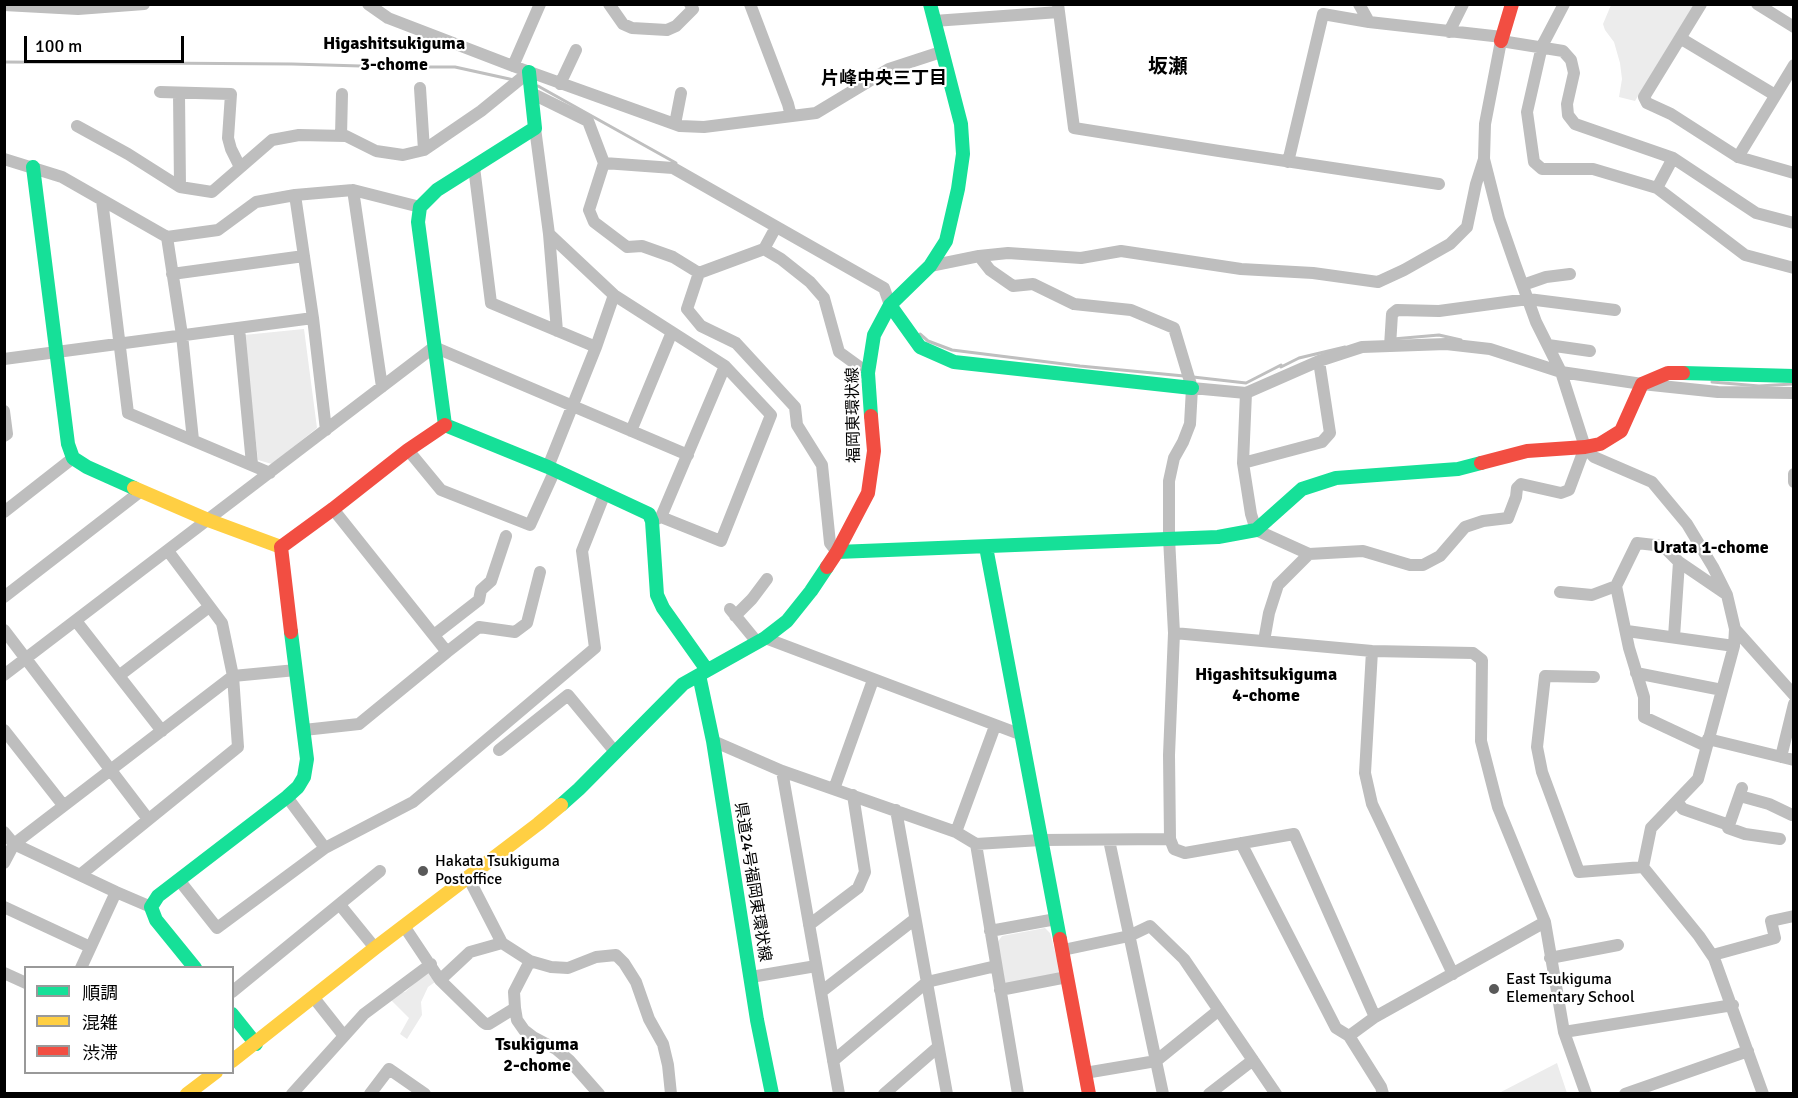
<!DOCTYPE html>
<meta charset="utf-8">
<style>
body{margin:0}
#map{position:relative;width:1798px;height:1098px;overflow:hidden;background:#fff;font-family:Signika,"Noto Sans JP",sans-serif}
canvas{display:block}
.frame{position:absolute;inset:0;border:6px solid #000;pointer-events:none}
.legend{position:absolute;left:24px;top:966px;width:210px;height:108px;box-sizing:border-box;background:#fff;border:2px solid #999;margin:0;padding:8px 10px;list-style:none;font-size:18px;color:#000}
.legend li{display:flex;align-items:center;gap:12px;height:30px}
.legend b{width:30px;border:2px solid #999}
.scale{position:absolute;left:24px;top:36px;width:160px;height:27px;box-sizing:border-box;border:3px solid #000;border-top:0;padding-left:8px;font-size:18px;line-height:21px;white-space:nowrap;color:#000;-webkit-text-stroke:4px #fff;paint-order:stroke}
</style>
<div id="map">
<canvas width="1798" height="1098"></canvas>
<div class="frame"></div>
<ul class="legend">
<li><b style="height:8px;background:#16e098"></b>順調</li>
<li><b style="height:8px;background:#ffcf43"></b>混雑</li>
<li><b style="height:8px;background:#f24e42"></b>渋滞</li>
</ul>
<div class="scale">100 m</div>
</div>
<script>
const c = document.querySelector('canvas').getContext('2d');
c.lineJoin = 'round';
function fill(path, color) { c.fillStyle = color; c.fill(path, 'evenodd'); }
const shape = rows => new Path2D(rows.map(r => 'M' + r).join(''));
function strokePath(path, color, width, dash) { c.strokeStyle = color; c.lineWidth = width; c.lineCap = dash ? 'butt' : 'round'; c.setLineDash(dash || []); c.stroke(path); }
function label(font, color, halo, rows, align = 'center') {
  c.font = font + ' Signika,"Noto Sans JP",sans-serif'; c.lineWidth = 4.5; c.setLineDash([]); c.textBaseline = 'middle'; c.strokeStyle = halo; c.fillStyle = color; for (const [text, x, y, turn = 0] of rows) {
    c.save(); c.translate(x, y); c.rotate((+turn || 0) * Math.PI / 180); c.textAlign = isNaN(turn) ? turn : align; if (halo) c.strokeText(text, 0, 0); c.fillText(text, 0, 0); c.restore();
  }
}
const green = shape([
 [1611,5,1694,5,1635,101,1619,97,1622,79,1620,63,1614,42,1605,30,1603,24],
 [304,329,317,428,272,464,258,460,244,335],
 [1045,928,1050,933,1061,974,1005,984,997,943,1002,936],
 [427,972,435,982,428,987,421,1002,422,1015,407,1039,400,1034,409,1018,390,999,398,993,405,992],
 [1557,1063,1567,1093,1499,1093]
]);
const stream = shape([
 [4,62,292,64,395,67,455,67,514,80],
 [538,86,676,163],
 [920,334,928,341,952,350,1080,366,1184,376],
 [1393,339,1439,335,1461,340],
 [1193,377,1246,383,1281,365,1281,367,1299,358,1345,347],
 [1712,382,1759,386,1792,384]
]);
const street = shape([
 [368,4,388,18,513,66,680,126,704,127,816,113,889,69,941,52],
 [609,4,623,24,632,28,667,30,676,26,693,9,690,4],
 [750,4,788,104,791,116],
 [1058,4,1074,128,1219,151,1439,184],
 [1359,4,1369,22],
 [1564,4,1542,46,1527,112,1534,162,1542,169,1593,169,1657,188,1745,255,1794,268],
 [1701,4,1644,97,1647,103,1671,114,1738,157,1794,173],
 [1757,4,1794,27],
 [4,5,78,9,144,4],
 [934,21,1059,12],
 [1449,32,1463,4],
 [1680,38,1775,95],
 [513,66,540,4],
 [560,84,576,50],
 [420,88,424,150],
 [160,92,231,94,228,138,231,149,240,167],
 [531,93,588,121,604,163,589,210,594,222,627,247,642,246,673,257,699,273,764,249,781,259,810,282,824,298,839,352,868,373],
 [179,94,180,187],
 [675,124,681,93],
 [77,126,128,154,180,187,212,192,272,140,299,135,346,136,376,151,403,155,424,150,481,111,529,72],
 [535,128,549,234,557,331],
 [341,136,342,94],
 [1738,157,1794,65],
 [4,159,62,177,167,237,218,230,256,202,295,195,353,190,420,207],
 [1288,162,1323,14,1369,22,1502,37],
 [604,163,673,168,884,288,890,305],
 [474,167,491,303,596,347],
 [1657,188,1673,158],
 [353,190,382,387],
 [295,195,313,318,326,430],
 [102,200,128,413,270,473],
 [549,234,614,295,725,366,771,415,721,541,661,517,652,521],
 [167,237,182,335,193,440],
 [764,249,776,227],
 [979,256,990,270,1013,286,1033,284,1074,304,1131,310,1174,328,1192,388,1190,424,1183,442,1174,458,1169,481,1169,538,1174,633,1169,755,1170,839,1174,849,1185,853,1294,834,1375,1017],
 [930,266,979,256,1008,253,1081,258,1121,251,1241,269,1313,273,1378,282,1404,270,1450,244,1467,227,1476,184,1484,159],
 [699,273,687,309,701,326,736,343,795,407,797,425,822,465,830,543,837,552],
 [172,274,304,256],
 [1523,285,1546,277,1570,274],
 [239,328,252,464],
 [1548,345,1590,351],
 [1390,346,1392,314,1397,310,1439,311,1528,299,1615,310],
 [4,359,313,318],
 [1192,388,1246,393,1319,361,1362,347,1446,344,1490,349,1561,372,1642,384,1718,392,1793,393],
 [1246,393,1243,463,1251,514,1256,530,1309,554,1363,551,1410,565,1423,565,1440,556,1465,527,1483,521,1508,518,1516,497,1517,488,1521,484,1561,493,1569,490,1585,447],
 [4,411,7,434,4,436],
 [631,431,672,332],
 [408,450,441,490,530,525,555,470],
 [1243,463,1322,442,1330,433,1319,361],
 [548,467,596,347,614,295],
 [1794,474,1794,482],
 [4,512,73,458],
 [661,517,725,366],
 [1616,586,1629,648,1644,697,1644,717,1706,746],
 [1560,592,1592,595,1616,586,1637,543,1663,546,1679,562,1726,594],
 [4,597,141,491],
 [730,609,757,642],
 [735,616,752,599,767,579],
 [76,621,162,731],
 [1735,629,1794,695],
 [4,630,148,819],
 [1627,631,1734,646],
 [1174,633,1372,651,1473,653,1482,660,1481,741,1498,807,1545,922,1564,1032,1586,1094],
 [434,635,479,600,481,590,491,581,506,536],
 [1674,637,1679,562],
 [765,638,1022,735],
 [1264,641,1269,613,1278,585,1309,554],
 [1372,651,1365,773,1372,804,1453,974],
 [447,652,479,627,515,632,527,623,540,572],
 [1636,673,1722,690],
 [4,675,434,347,688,455],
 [120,675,209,607],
 [1594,677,1545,676,1537,747,1542,772,1579,872,1643,867],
 [4,730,63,805],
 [304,730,359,724,447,652,333,509],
 [1708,739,1794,760],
 [713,741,782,771,956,832,976,844,1041,840,1170,839],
 [499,750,568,695,616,753],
 [1781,757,1794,704],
 [782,771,839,1094],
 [1742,788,1728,828,1745,834,1780,839],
 [834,789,873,680],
 [1740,796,1769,804,1792,815],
 [287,797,325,848],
 [1677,802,1683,809,1729,825],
 [896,810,947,1094],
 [4,832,14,844,116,892,151,907],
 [956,832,995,726],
 [1109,840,1163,1094],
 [1241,843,1336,1028,1349,1036],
 [976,844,1018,1094],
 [4,863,14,844,233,676,296,670],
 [1643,867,1651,828,1698,779,1734,646,1735,629,1727,595,1713,567,1687,524,1652,482,1594,457,1585,447,1561,372,1536,322,1515,264,1499,218,1484,159,1485,124,1501,41,1563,51,1571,60,1574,73,1567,104,1568,115,1575,124,1673,158,1756,213,1794,223],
 [1643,867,1699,936,1714,958,1763,1094],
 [80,875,238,747,233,676,222,623,168,551],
 [468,877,502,943,530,961,551,967,568,968,596,957,616,955,624,963,636,982,649,1019,663,1044,668,1065,671,1094],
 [179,880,217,928,325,848,413,802,595,648,582,551,605,493],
 [340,905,375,948],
 [4,907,90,947],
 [809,925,858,888,865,872,853,795],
 [404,926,440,980,483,1022,486,1024,489,1024,515,1008,514,992,530,961],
 [990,931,1056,919],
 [1063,950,1129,936,1150,926,1184,959,1276,1094],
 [1713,955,1775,938,1771,921,1794,916],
 [1550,958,1618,945],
 [81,968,116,892],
 [4,973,26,983],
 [751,977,816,966],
 [440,980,470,952,502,943],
 [1000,990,1067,977],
 [232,992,380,871],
 [821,992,915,919],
 [314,998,344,1036],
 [515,1008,517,1020,524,1030,533,1037,556,1049,569,1060,599,1094],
 [1564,1032,1733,1005],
 [833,1061,927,982,996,966],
 [1085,1073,1156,1061,1219,1010],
 [292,1094,364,1014,431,964],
 [370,1094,389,1069,425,1094],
 [884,1094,938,1047],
 [1209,1094,1253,1060],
 [1383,1094,1381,1087,1349,1036,1375,1017,1545,922],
 [1625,1094,1748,1051]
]);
const fast = shape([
 [33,167,68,444,73,458,87,467,134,488],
 [890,305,920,347,954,362,1192,388],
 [1683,373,1794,376],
 [871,416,868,373,874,335,890,305,930,266,946,241,958,189,963,154,961,124,930,4],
 [445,425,418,222,420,207,437,190,535,128,529,72],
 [445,425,548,467,649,514,652,521,657,595,663,608,707,670],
 [986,547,1060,939],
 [837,552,1218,537,1256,530,1302,489,1336,478,1458,469,1481,463],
 [561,805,579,789,683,684,699,675],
 [195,968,156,920,151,907,158,896,287,797,298,787,304,777,307,759,291,632],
 [232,1014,256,1044],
 [772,1094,757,1020,713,741,699,675,765,638,787,621,811,591,827,567]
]);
const slow = shape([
 [134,488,208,520,281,547],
 [232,1061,375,948,538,824,561,805],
 [187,1094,216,1072]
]);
const jam = shape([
 [1501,41,1512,4],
 [1481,463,1527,451,1585,447,1600,444,1621,431,1642,384,1668,373,1683,373],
 [281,547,333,509,408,450,445,425],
 [281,547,291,632],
 [827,567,837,552,868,493,874,451,871,416],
 [1060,939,1089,1094]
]);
const markers = [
 [423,871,6,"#595959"],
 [1494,989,6,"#595959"]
];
const streetNames = [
 ["福岡東環状線",854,415,-91],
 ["県道24号福岡東環状線",752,882,81]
];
const poiNames = [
 ["Hakata Tsukiguma",435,862],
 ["Postoffice",435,880],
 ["East Tsukiguma",1506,980],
 ["Elementary School",1506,998]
];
const neighbourhoodNames = [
 ["Higashitsukiguma",394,44],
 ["3-chome",394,65],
 ["片峰中央三丁目",884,79],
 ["Urata 1-chome",1711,548],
 ["Higashitsukiguma",1266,675],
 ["4-chome",1266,696],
 ["Tsukiguma",537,1045],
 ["2-chome",537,1066]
];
const quarterNames = [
 ["坂瀬",1168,68]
];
fill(green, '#ececec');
strokePath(stream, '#bfbfbf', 3);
strokePath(street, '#bebebe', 12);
strokePath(fast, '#16e098', 14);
strokePath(slow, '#ffcf43', 14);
strokePath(jam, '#f24e42', 14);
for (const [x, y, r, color] of markers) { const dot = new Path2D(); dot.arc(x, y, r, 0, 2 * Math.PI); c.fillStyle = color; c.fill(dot); strokePath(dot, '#fff', 2); }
label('16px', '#000', '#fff', streetNames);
label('16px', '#000', '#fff', poiNames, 'left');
label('bold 18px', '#000', '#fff', neighbourhoodNames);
label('bold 20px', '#000', '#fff', quarterNames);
</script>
